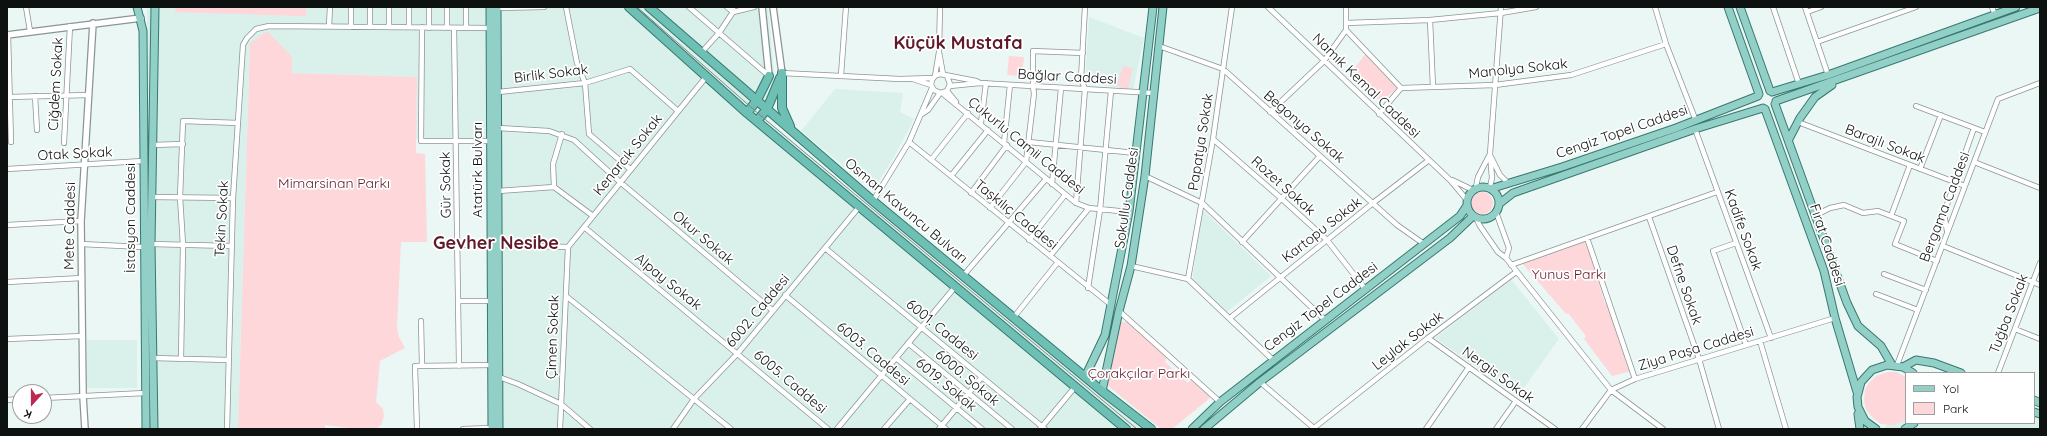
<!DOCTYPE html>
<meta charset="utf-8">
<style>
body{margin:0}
#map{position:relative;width:2047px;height:436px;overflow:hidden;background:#ebf7f5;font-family:Quicksand,sans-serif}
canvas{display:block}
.frame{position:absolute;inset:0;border:8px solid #0d1110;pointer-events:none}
.legend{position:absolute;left:1905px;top:372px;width:130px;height:52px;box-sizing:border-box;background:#fff;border:1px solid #9ea09f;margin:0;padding:5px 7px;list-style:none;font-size:12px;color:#0d1110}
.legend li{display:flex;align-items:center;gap:8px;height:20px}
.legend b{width:20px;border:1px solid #9ea09f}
.north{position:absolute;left:12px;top:384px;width:40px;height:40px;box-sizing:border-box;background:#fff;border:1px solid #9ea09f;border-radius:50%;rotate:201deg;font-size:11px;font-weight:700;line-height:16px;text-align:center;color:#0d1110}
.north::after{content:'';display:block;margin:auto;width:14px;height:18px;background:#bb2b4f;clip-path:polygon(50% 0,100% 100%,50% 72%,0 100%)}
</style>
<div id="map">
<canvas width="2047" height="436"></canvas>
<div class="frame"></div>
<ul class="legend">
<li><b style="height:5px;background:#92d0c7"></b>Yol</li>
<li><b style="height:11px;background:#fed7da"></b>Park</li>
</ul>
<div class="north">K</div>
</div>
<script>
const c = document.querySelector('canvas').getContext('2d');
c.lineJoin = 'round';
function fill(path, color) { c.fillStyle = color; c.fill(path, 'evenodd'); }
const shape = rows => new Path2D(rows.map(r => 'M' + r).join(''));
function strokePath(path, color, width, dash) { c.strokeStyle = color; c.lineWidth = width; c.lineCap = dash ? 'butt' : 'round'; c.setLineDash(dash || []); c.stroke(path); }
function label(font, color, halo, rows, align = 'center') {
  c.font = font + ' Quicksand,sans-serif'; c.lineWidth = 3.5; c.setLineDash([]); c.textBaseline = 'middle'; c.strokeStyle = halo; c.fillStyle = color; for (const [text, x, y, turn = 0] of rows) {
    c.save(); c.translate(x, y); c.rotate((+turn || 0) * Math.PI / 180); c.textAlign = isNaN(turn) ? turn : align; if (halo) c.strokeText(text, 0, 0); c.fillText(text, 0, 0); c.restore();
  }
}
const built = shape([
 [147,7,768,7,775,83,760,113,863,202,1142,429,496,429,495,140,416,139,417,77,292,73,250,43,238,429,150,429,148,368],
 [1089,17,1144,38,1133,90,1085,82],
 [835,89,903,93,900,112,914,119,895,155,873,190,801,131],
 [1202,210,1204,211,1271,276,1227,312,1192,282],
 [1511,279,1559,339,1518,396,1435,338],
 [87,340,137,340,137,388,87,388],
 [1906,392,1906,423,2034,423,2034,408,2040,410,2040,429,1884,429]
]);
const green = shape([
 [177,7,306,7,306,16,299,16,174,12],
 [267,31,292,57,292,73,417,77,416,153,425,154,427,242,401,242,397,328,399,337,405,348,380,361,376,402,383,409,384,416,381,425,376,429,356,429,325,425,325,429,238,429,250,43],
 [1366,53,1398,87,1381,102,1351,73],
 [1009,56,1024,57,1022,76,1007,75],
 [1123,66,1133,68,1128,89,1117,86],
 '1471 203a11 11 0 1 1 22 0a11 11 0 1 1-22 0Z',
 [1587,240,1598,270,1595,271,1605,303,1609,303,1632,371,1612,376,1584,339,1586,336,1568,313,1566,314,1522,263],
 [1121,322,1127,322,1167,357,1165,362,1188,383,1192,379,1209,394,1210,398,1172,429,1161,429,1107,385,1117,327],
 [1888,372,1896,372,1906,377,1906,420,1893,425,1881,424,1874,419,1866,410,1864,401,1865,389,1870,382,1876,376]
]);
const minor = shape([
 [26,7,30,31],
 [566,7,577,63,585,83,589,134,630,169],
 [689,7,769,76],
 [727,7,733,12,754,7],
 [940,7,939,52,943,74],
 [1268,7,1450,180,1467,200],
 [1655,7,1666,44,1696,121],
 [1773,7,1799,84],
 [1805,7,1828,75],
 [1992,7,1995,15],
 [497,8,544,7],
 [1807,12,1821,7],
 [1430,20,1433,87],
 [1346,23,1430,20,1501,13,1536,7],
 [329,26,330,7],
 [351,27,351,7],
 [370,27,370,7],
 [389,27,389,7],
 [409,27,409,7],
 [422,27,421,141,491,141],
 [429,28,429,7],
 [447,28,447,7],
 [454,28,459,366],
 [466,28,466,7],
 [1346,30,1401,88],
 [8,34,11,142],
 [1817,42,1916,7],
 [1159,46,1223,69,1397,225,1424,244],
 [701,53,719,33,733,12,733,7],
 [782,73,900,79,933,78],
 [841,75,846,7],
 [935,76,939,52],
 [947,76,950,84,947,91,940,93,934,90,931,85,932,80,935,76,940,74,976,81,980,83],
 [913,79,931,85],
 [950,86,980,83,1153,93],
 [947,91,956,102],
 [498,92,585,83,630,69,678,111],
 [942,93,1076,203,1089,208,1129,212],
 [35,96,37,130],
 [8,97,89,95],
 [1916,106,1985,132],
 [1270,112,1324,61,1346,30,1346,7],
 [922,114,928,110,940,93],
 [1379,114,1401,88,1495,85,1571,75,1666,44],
 [1798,122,1965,186],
 [981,123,986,83],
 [498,128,549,131,574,140,620,182,772,310],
 [1695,129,1771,338],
 [562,134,553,164,554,187,593,216],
 [1213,139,1282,199,1327,240,1366,290],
 [909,142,1110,304],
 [1029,142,1135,153],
 [64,143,70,26],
 [1004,143,1010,85],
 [152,145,183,144],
 [1491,157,1500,175,1508,183],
 [931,160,968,113],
 [1974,162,2040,188],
 [7,169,143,161],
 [1920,169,1941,115],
 [951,176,988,130],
 [1145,176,1202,203,1325,320],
 [1452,180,1473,190],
 [1052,184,1061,88],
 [1476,187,1478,177,1490,154],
 [1490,187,1492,178,1490,154,1501,7],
 [498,191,554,187],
 [971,193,1007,145],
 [151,197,233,198],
 [873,201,909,142,932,88],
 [1076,203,1085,89,1081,79,1085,7],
 [990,208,1026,162,1034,94,1033,86,1033,51,1083,53],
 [1496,212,1509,248,1506,258],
 [1814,216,1830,208,1844,205,1863,213,1878,211,1904,221,1895,244,1937,261],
 [1891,216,1910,165],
 [1649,217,1699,359,1719,429],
 [1476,218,1480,226,1498,252,1506,258,1611,390,1663,429],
 [7,225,81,221],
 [584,227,828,429],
 [1947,231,1944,213,1974,128],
 [1587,238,1635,379],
 [1029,240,1065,195],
 [1242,242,1320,156],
 [1736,243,1713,251,1746,345],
 [81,244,143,247],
 [151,244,231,246],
 [457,245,492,244],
 [499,245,568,247],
 [1943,246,2040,285],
 [568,247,706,77],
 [825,248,1045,429],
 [1050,256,1089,208],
 [1511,265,1717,192],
 [1131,266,1188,279,1273,360],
 [1884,274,1926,290],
 [963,276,1046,179],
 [1188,279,1213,139,1232,7],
 [7,282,82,278],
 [1088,288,1100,210,1111,91],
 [1876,294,1918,310],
 [785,295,946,429],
 [566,296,731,429],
 [458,301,492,301],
 [1119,311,1220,402],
 [1014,317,1058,262],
 [1230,318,1373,203,1429,160],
 [421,321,422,366],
 [2015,329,2040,339],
 [1428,338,1555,429],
 [7,339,83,336],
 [1760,341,1786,429],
 [908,343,1012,429],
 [152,358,229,360],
 [896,358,982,429],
 [181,359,183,245,180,197,183,121,238,123],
 [1897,365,1998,99,2040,83],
 [1998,373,2040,263],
 [499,377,518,384,561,404,590,429],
 [1260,382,1315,429],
 [44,398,145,393],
 [7,400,20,399],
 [1314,428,1428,338,1516,272],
 [227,429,233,198,243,45,247,38,256,29,269,26,490,28],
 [417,429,415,366,492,365],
 [463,429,492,428],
 [560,429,568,247],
 [673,429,694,399,738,353,859,207],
 [837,429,955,287],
 [884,429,910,399],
 [939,429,982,377],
 [1040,429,1075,387],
 [1426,429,1469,367],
 [1496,429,1516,401],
 [1582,429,1611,390,1635,379,1835,318]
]);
const tertiary = shape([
 [762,7,769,76],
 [773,7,782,73],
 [7,35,141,18],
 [85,429,83,396,81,221,93,23]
]);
const primary = shape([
 [137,7,143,31,146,429],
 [490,7,492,429],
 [497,7,499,429],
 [1728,7,1759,94],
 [1740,7,1770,91],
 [1772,92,1828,75,2016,7],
 [1776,101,2040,8],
 [1775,104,1847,303,1858,326,1881,346,1892,365],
 [1765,109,1824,271,1835,318,1857,392],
 [1789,139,1800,118,1815,97,1832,85],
 '1467 203a16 16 0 1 1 32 0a16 16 0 1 1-32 0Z',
 [1493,188,1562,167,1676,128,1758,96],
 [1499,204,1513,193,1695,129,1763,108],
 [1903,367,1916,360,1934,363,1961,373],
 [1085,377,1105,335,1129,212,1153,7],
 [1102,391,1119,311,1131,266,1145,176,1163,7],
 [2034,400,2040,403],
 [2034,412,2040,414],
 [1858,414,1860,429],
 [154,429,151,244,155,7],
 [1192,429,1220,402,1460,216,1466,207],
 [1204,429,1260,382,1450,238,1473,216],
 [1876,429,1865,421,1858,407,1857,397,1861,382,1872,370,1887,365,1903,367,1913,373],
 [1905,429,1914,423]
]);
const trunk = shape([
 [629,7,747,113,1126,429],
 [649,7,873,201,1102,391,1151,429],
 [782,73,782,108,790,126],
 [747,113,757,100,769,76],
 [757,121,767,109,780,78]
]);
const tram = shape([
 [637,7,761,116,1137,429]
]);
const streetNames = [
 ["Manolya Sokak",1518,69,-6],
 ["Birlik Sokak",551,74,-7],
 ["Bağlar Caddesi",1067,77,3],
 ["Ciğdem Sokak",56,84,-87],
 ["Namık Kemal Caddesi",1366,86,44],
 ["Begonya Sokak",1304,127,41],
 ["Cengiz Topel Caddesi",1622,132,-19],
 ["Papatya Sokak",1201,142,-81],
 ["Barajlı Sokak",1885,144,21],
 ["Çukurlu Camii Caddesi",1026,146,39],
 ["Otak Sokak",75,154,-3],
 ["Kenarcık Sokak",628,155,-51],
 ["Atatürk Bulvarı",478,170,-90],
 ["Gür Sokak",446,185,-91],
 ["Rozet Sokak",1283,186,42],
 ["Sokullu Caddesi",1127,198,-82],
 ["Bergama Caddesi",1945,207,-69],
 ["Osman Kavuncu Bulvarı",906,211,40],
 ["Taşkılıç Caddesi",1016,215,39],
 ["İstasyon Caddesi",131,218,-90],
 ["Tekin Sokak",222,219,-87],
 ["Mete Caddesi",70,226,-89],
 ["Kartopu Sokak",1322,230,-38],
 ["Kadife Sokak",1743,230,70],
 ["Okur Sokak",703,238,40],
 ["Fırat Caddesi",1827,245,72],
 ["Alpay Sokak",668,282,39],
 ["Defne Sokak",1684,285,71],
 ["Cengiz Topel Caddesi",1321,307,-37],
 ["6002. Caddesi",758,311,-50],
 ["Tuğba Sokak",2009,314,-69],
 ["6001. Caddesi",942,330,39],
 ["Çimen Sokak",553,337,-88],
 ["Leylak Sokak",1408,341,-38],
 ["Ziya Paşa Caddesi",1696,349,-17],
 ["6003. Caddesi",873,354,40],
 ["Nergis Sokak",1498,375,36],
 ["6000. Sokak",967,378,40],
 ["6005. Caddesi",790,382,40],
 ["6019. Sokak",946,385,40]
];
const parkNames = [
 ["Mimarsinan Parkı",334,184],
 ["Yunus Parkı",1569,275],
 ["Çorakçılar Parkı",1139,374]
];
const districtNames = [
 ["Küçük Mustafa",958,44],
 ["Gevher Nesibe",496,244]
];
fill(built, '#daf0eb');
fill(green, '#fed7da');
strokePath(minor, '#8b9694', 6);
strokePath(tertiary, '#8b9694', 8);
strokePath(primary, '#35796f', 9);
strokePath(trunk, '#35796f', 10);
strokePath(minor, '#fff', 4.5);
strokePath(tertiary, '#fff', 5.5);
strokePath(primary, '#92d0c7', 7);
strokePath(trunk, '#6ec0b4', 8);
strokePath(tram, '#7f8886', 1);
label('14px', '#0d1110', '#fff', streetNames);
label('14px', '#641a2a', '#fff', parkNames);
label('bold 18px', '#601a29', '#fff', districtNames);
</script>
